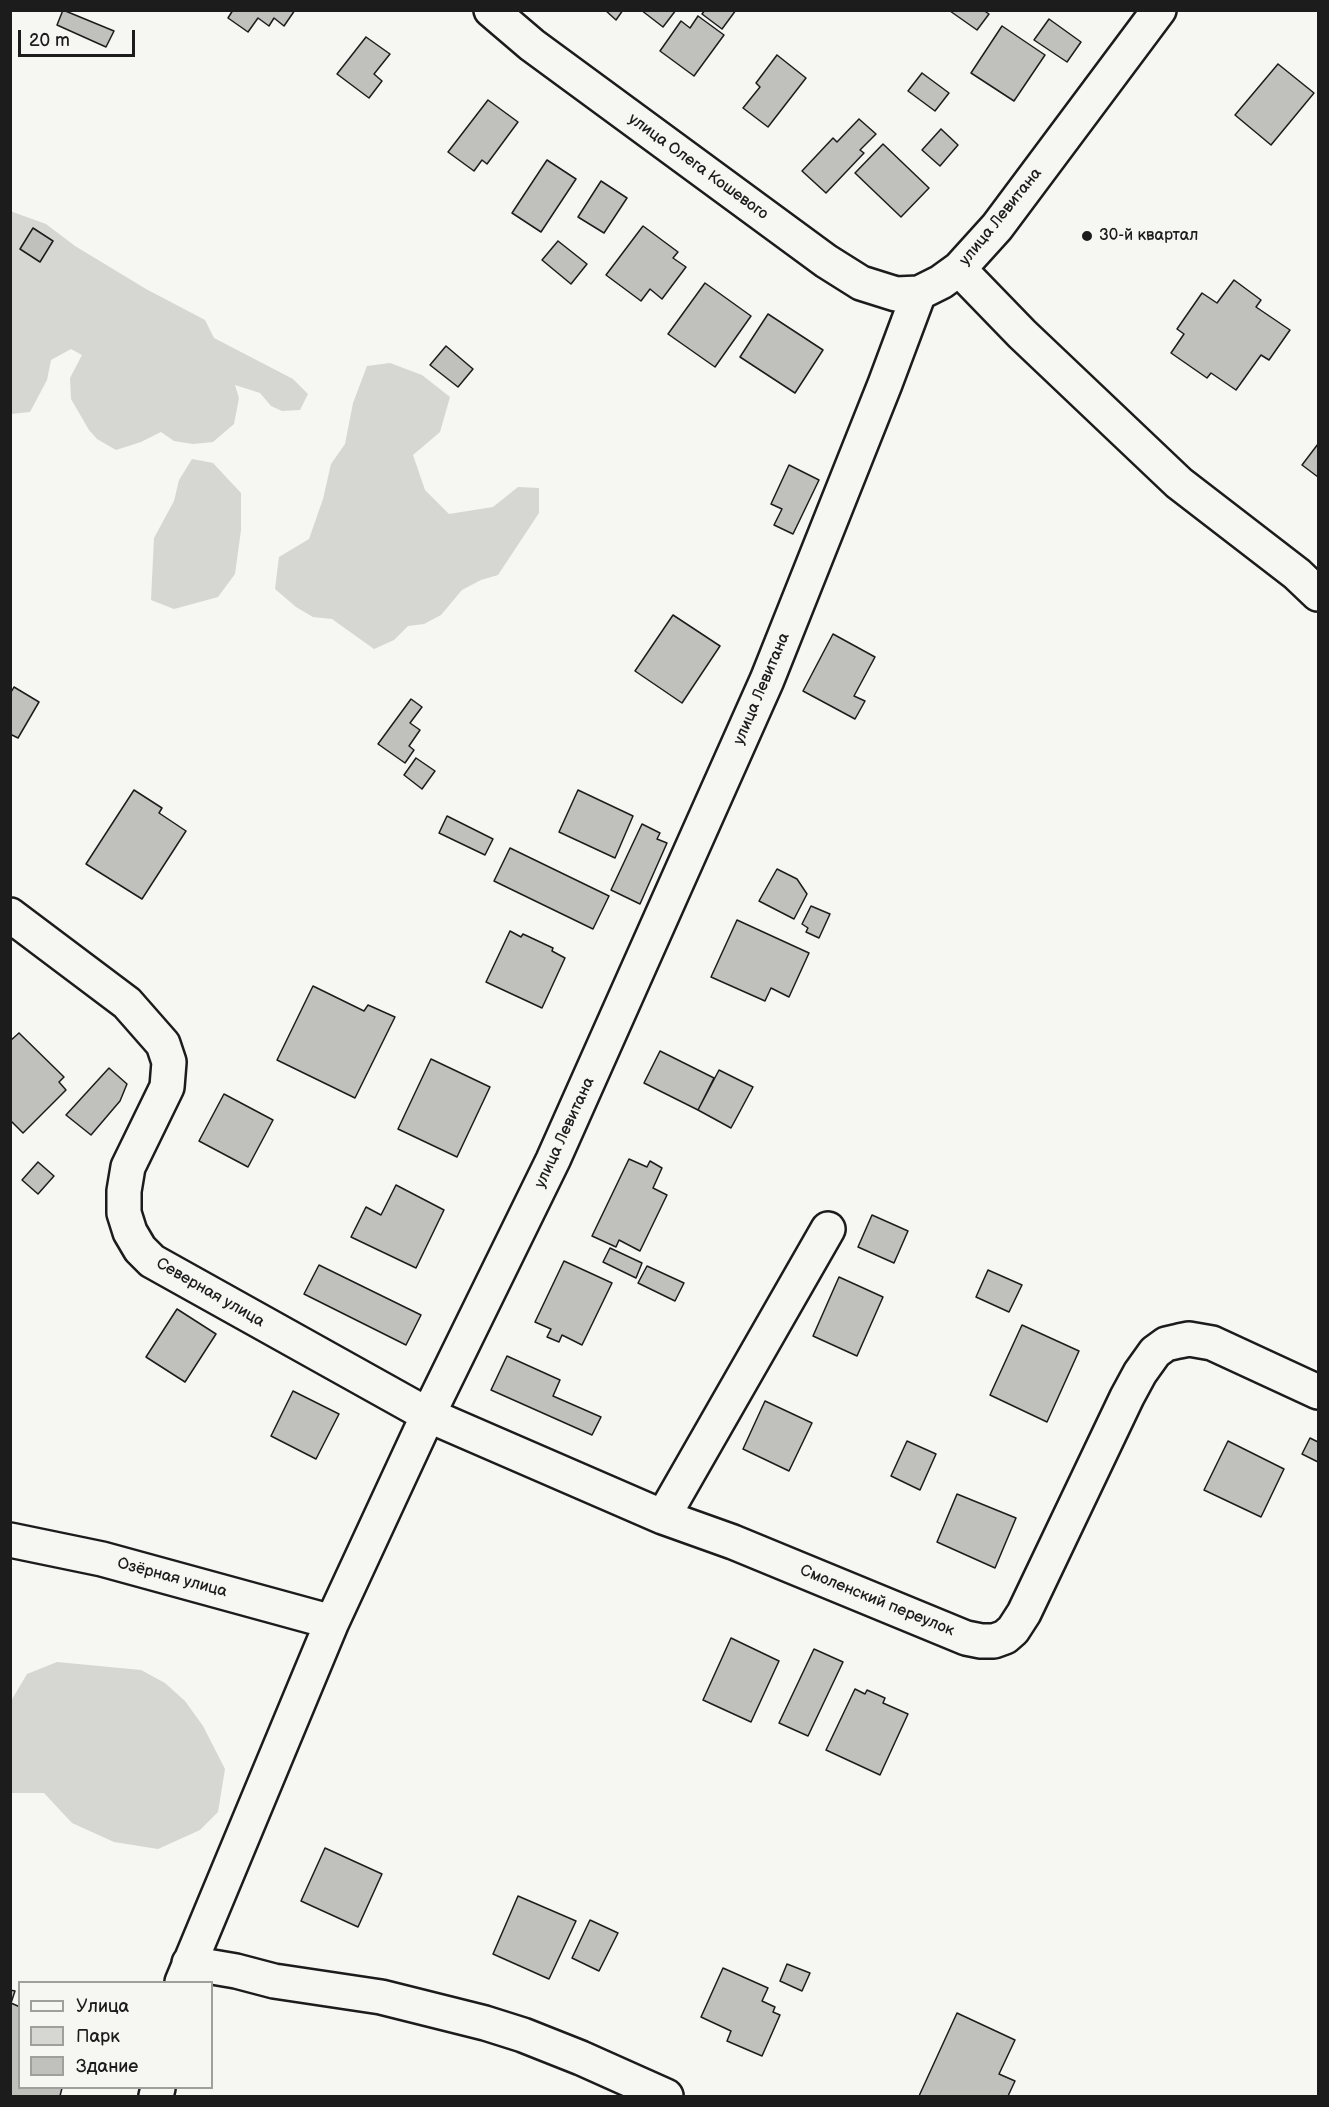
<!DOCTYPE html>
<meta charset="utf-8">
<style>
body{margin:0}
#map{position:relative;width:1329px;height:2107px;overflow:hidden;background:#f6f6f2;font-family:"Balsamiq Sans",sans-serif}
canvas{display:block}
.frame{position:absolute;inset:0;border:12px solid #1c1c1c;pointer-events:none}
.legend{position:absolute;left:18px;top:1981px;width:195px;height:108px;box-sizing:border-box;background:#f6f6f2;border:2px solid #9f9f9c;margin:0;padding:8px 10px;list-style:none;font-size:18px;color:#1c1c1c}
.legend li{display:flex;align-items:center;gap:12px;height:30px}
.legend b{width:30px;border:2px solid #9f9f9c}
.scale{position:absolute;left:18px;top:30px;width:117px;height:27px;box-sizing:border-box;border:3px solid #1c1c1c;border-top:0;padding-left:8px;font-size:18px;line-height:21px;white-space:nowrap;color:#1c1c1c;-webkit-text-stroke:4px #f6f6f2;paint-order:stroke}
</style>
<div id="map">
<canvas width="1329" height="2107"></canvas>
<div class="frame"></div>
<ul class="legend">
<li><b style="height:8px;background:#f6f6f2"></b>Улица</li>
<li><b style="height:16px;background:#d6d6d2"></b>Парк</li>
<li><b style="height:16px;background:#c0c0bd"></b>Здание</li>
</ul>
<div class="scale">20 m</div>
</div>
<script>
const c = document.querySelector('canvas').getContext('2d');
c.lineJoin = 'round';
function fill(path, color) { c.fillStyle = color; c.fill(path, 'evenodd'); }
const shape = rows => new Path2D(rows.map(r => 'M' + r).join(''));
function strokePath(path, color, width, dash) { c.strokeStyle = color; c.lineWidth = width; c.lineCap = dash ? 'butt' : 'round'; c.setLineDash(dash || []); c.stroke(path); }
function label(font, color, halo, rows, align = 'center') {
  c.font = font + ' "Balsamiq Sans",sans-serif'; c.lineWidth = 4.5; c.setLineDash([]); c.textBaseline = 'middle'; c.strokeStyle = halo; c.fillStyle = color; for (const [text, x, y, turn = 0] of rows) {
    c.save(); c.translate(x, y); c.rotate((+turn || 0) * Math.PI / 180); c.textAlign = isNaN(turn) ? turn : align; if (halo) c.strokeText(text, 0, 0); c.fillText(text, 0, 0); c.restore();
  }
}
const green = shape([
 [10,211,46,224,75,246,146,289,205,320,214,338,293,379,308,394,300,410,282,411,271,406,260,393,235,385,239,398,234,424,213,442,193,444,174,441,161,432,141,442,116,450,97,439,89,430,71,399,70,378,82,355,71,349,51,360,47,380,30,412,11,414],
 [390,363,422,375,450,397,440,432,413,455,425,490,449,514,493,507,518,487,539,488,539,513,498,575,481,580,462,590,441,615,424,624,408,626,394,640,374,649,332,619,313,617,296,607,275,589,279,557,309,539,323,499,331,464,345,444,353,403,367,366],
 [192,459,213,463,241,493,241,530,235,574,218,597,174,609,151,600,154,538,174,501,179,480],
 [57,1662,141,1670,165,1683,185,1701,203,1726,225,1769,218,1812,200,1830,158,1849,114,1842,72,1823,44,1793,11,1793,11,1701,27,1674]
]);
const building = shape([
 [63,10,114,31,106,47,57,25,63,10],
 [233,10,295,10,284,26,274,18,269,26,258,18,248,32,228,18,233,10],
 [605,10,623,10,616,20,605,10],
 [641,10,676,10,663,27,641,10],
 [705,10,736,10,722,29,702,14,705,10],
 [983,10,989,14,977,30,950,11,983,10],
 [698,16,724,35,694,76,660,51,681,21,690,28,698,16],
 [1049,19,1081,42,1067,62,1034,40,1049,19],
 [1002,26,1045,55,1014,101,971,73,1002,26],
 [366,37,390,54,374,74,382,81,369,98,337,74,366,37],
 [777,55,806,78,768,127,743,108,760,87,756,83,777,55],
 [1278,64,1314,93,1271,145,1235,115,1278,64],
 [922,73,949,93,935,111,908,91,922,73],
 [488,100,518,122,487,164,482,160,474,171,448,152,488,100],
 [859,119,876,134,860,150,864,153,826,193,802,171,833,138,837,142,859,119],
 [941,129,958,145,940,166,922,150,941,129],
 [883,144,929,188,901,217,855,173,883,144],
 [547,160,576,179,541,232,512,213,547,160],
 [601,181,627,198,604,233,578,217,601,181],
 [643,226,678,252,673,258,686,267,662,299,650,289,641,301,606,275,643,226],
 [33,228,53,241,40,262,20,249,33,228],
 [558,241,587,264,571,284,542,260,558,241],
 [1234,280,1261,300,1256,307,1290,330,1269,360,1261,355,1236,390,1211,373,1207,378,1171,353,1184,334,1177,329,1202,293,1217,303,1234,280],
 [705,283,751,316,715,367,668,334,705,283],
 [768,314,823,350,795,393,740,357,768,314],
 [446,346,473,369,458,387,430,365,446,346],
 [1318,444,1318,477,1302,465,1318,444],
 [789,465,819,480,793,534,774,525,782,509,771,504,789,465],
 [673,615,720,646,682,703,635,671,673,615],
 [833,634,875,657,854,696,865,701,855,719,803,691,833,634],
 [14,687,39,702,18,738,10,734,10,694,14,687],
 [411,699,422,707,410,723,420,730,409,746,414,750,405,763,378,744,411,699],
 [416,758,435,771,422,789,404,775,416,758],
 [134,790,162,808,159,813,186,831,142,899,86,864,134,790],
 [578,790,633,816,615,858,559,832,578,790],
 [447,816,493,839,485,855,439,833,447,816],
 [642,824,660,833,657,839,667,843,640,904,611,890,642,824],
 [510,848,609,896,593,929,494,881,510,848],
 [777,869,797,879,807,894,794,919,759,901,777,869],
 [811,906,830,914,819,938,806,932,808,928,802,924,811,906],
 [737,920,809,953,789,997,771,988,765,1001,711,977,737,920],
 [510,931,521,937,523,934,553,948,552,951,565,958,542,1008,486,982,510,931],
 [313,986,364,1011,368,1005,395,1017,355,1098,277,1060,313,986],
 [19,1033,64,1077,59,1082,66,1090,23,1133,10,1120,10,1041,19,1033],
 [660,1051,714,1078,698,1110,644,1083,660,1051],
 [431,1059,490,1087,457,1157,398,1129,431,1059],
 [109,1068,127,1084,120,1101,91,1135,66,1115,109,1068],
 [719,1070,753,1087,731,1128,698,1110,719,1070],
 [224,1094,273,1120,248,1167,199,1141,224,1094],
 [629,1159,647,1167,650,1161,662,1168,653,1188,667,1195,640,1251,619,1240,616,1247,592,1236,629,1159],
 [38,1162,54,1176,38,1194,22,1180,38,1162],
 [396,1185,444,1210,416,1268,351,1237,366,1207,381,1215,396,1185],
 [872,1215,908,1231,894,1263,858,1247,872,1215],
 [610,1248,642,1263,636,1278,603,1262,610,1248],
 [564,1261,612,1283,582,1345,562,1335,559,1342,547,1337,551,1329,535,1322,564,1261],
 [319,1265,421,1315,406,1345,304,1294,319,1265],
 [647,1266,684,1283,675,1301,638,1283,647,1266],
 [988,1270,1022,1285,1009,1312,976,1297,988,1270],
 [839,1277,883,1297,857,1356,813,1336,839,1277],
 [177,1309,216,1334,185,1382,146,1357,177,1309],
 [1022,1325,1079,1351,1047,1422,990,1395,1022,1325],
 [507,1356,560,1380,553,1396,601,1417,592,1435,491,1390,507,1356],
 [293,1391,339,1414,316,1459,271,1436,293,1391],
 [765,1401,812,1423,789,1471,743,1449,765,1401],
 [1310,1438,1318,1442,1318,1462,1302,1454,1310,1438],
 [907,1441,936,1454,920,1490,891,1476,907,1441],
 [1228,1441,1284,1469,1261,1517,1204,1490,1228,1441],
 [957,1494,1016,1518,995,1568,937,1542,957,1494],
 [731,1638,779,1661,751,1722,703,1700,731,1638],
 [814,1649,843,1662,808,1736,779,1723,814,1649],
 [855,1689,865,1694,867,1690,885,1698,883,1703,908,1714,880,1775,826,1750,855,1689],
 [325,1848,382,1874,358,1927,301,1901,325,1848],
 [518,1896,576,1921,549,1979,493,1954,518,1896],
 [590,1920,618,1933,599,1971,572,1958,590,1920],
 [787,1964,810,1973,802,1991,780,1981,787,1964],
 [723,1968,768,1988,762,2001,775,2007,773,2012,780,2015,762,2056,727,2041,731,2031,701,2017,723,1968],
 [10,1990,15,1991,11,2003,20,2007,20,2088,62,2088,60,2096,10,2096,10,1990],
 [957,2013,1015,2040,999,2074,1015,2081,1008,2096,919,2096,957,2013]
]);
const minor = shape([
 [491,10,532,45,826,261,861,283,896,294,919,293,941,282,959,269,997,227,1159,10],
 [959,269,1022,334,1179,483,1297,574,1318,594],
 [10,915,127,1003,163,1044,169,1062,167,1087,128,1167,124,1191,124,1213,130,1232,140,1249,152,1261,428,1415,663,1517,733,1542,966,1638,981,1641,994,1641,1005,1637,1013,1630,1024,1613,1127,1397,1140,1373,1155,1352,1166,1344,1179,1341,1189,1339,1212,1343,1318,1392],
 [663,1517,828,1229],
 [10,1540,102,1559,332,1622],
 [189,1963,236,1971,274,1981,381,1997,485,2023,523,2035,581,2058,666,2096],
 [182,1982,332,1622,428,1415,553,1160,767,680,885,384,919,293],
 [156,2096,158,2088]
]);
const markers = [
 [1087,236,6,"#1c1c1c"]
];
const streetNames = [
 ["улица Олега Кошевого",698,167,36],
 ["улица Левитана",1001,217,-51],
 ["улица Левитана",762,689,-67],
 ["улица Левитана",565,1133,-65],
 ["Северная улица",210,1293,30],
 ["Озёрная улица",172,1578,15],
 ["Смоленский переулок",877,1601,22]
];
const poiNames = [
 ["30-й квартал",1099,236]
];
fill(green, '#d6d6d2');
fill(building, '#c0c0bd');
strokePath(building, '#1c1c1c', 1.5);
strokePath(minor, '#1c1c1c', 38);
strokePath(minor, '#f6f6f2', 33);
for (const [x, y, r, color] of markers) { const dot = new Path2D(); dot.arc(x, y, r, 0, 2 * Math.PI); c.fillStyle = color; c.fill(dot); strokePath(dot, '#f6f6f2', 2); }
label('16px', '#1c1c1c', '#f6f6f2', streetNames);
label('16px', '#1c1c1c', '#f6f6f2', poiNames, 'left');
</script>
